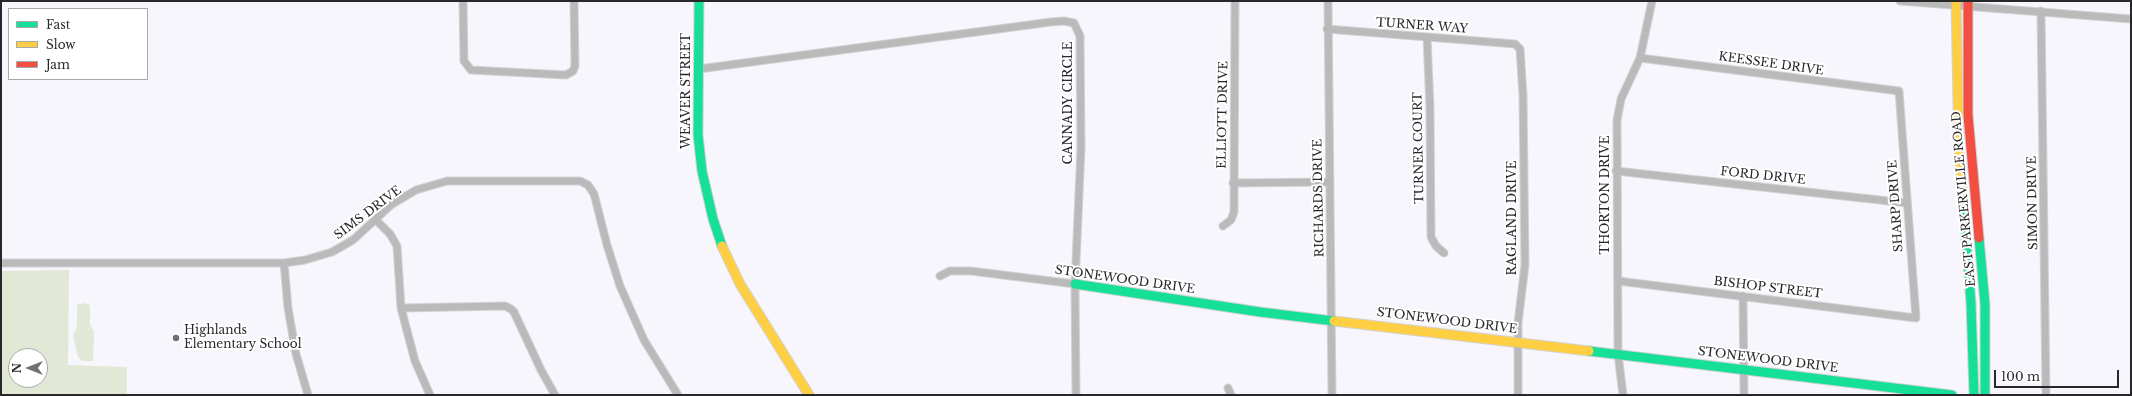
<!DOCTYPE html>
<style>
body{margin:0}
#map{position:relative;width:2132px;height:396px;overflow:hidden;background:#f7f6fc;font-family:"Libre Baskerville",serif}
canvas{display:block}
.frame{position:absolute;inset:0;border:2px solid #28282b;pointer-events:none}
.legend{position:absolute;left:8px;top:8px;width:140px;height:72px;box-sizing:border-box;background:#fff;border:1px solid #a9a9aa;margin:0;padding:5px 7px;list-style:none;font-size:12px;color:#28282b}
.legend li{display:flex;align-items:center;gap:8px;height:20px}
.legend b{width:20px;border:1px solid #a9a9aa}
.north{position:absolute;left:8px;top:348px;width:40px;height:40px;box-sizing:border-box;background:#fff;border:1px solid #a9a9aa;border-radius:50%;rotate:270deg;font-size:11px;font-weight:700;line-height:16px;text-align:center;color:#28282b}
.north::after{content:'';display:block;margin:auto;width:14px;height:18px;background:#707074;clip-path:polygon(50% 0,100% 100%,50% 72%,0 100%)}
.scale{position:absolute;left:1994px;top:370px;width:125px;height:18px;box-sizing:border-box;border:2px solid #28282b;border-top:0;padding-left:5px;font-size:12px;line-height:14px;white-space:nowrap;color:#28282b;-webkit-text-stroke:3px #fff;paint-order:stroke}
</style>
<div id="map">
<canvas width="2132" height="396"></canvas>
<div class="frame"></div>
<ul class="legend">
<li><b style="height:5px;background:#16e098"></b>Fast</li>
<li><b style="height:5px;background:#ffcf43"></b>Slow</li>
<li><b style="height:5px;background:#f24e42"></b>Jam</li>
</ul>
<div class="north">N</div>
<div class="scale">100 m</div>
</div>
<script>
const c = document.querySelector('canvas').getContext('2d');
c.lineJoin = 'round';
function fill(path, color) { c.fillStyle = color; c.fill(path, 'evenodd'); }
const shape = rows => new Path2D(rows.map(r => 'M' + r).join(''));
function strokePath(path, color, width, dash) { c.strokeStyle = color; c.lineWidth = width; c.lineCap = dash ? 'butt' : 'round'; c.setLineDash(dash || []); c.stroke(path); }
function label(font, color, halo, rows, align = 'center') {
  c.font = font + ' "Libre Baskerville",serif'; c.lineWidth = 4; c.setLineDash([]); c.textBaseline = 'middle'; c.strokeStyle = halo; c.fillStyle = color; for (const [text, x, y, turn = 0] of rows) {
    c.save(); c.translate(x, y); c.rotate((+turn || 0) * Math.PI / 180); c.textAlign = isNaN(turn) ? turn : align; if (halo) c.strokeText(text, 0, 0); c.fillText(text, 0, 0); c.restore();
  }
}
const green = shape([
 [69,270,68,365,127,367,127,395,1,395,1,271],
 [16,356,40,356,40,380,16,380],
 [83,303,90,305,90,325,94,331,93,361,82,361,78,357,73,336,77,326,77,305]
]);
const street = shape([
 [463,1,464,61,471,70,566,75,573,71,575,66,574,1],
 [1328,1,1332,395],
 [1900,1,2131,19],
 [2041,11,2046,395],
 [1327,29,1515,44,1520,49,1523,95,1525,265,1518,323,1518,395],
 [1427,37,1430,108,1431,237,1436,246,1444,253],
 [699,69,1051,22,1064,21,1074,23,1080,36,1081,148,1075,284,1076,395],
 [1616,171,1907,203],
 [1233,183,1330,182],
 [376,220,390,234,397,246,401,308,415,361,430,395],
 [1223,226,1231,220,1234,212,1235,1],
 [1,263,284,263,305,260,332,252,353,240,391,205,416,190,447,181,580,181,588,185,594,194,607,245,620,286,644,340,678,395],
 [284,263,288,308,296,354,308,395],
 [940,276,950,271,971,271,1075,284],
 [1618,281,1916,318,1899,91,1640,58],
 [1743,296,1744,395],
 [401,308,505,306,511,309,514,312,541,370,555,395],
 [1228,388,1231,395],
 [1623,395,1618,354,1617,120,1621,99,1640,58,1652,1]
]);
const fast = shape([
 [699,1,698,135,702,171,713,219,722,246],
 [1963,200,1971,303,1974,395],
 [1979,238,1985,304,1985,395],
 [1075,284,1260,312,1334,321],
 [1589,351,1952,395]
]);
const slow = shape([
 [1956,1,1959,155,1963,200],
 [722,246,740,284,809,395],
 [1334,321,1589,351]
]);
const jam = shape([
 [1968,1,1968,115,1979,238]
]);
const markers = [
 [176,338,4,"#707074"]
];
const streetNames = [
 ["TURNER WAY",1422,26,4],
 ["KEESSEE DRIVE",1771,64,8],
 ["WEAVER STREET",687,91,-90],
 ["CANNADY CIRCLE",1069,103,-90],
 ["ELLIOTT DRIVE",1223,115,-89],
 ["TURNER COURT",1419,148,-91],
 ["FORD DRIVE",1763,176,6],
 ["THORTON DRIVE",1606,195,-90],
 ["RICHARDS DRIVE",1319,198,-91],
 ["EAST PARKERVILLE ROAD",1964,199,-95],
 ["SIMON DRIVE",2033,203,-91],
 ["SHARP DRIVE",1896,206,-94],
 ["SIMS DRIVE",368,213,-37],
 ["RAGLAND DRIVE",1513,218,-90],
 ["STONEWOOD DRIVE",1125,280,8],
 ["BISHOP STREET",1768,288,7],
 ["STONEWOOD DRIVE",1447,321,7],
 ["STONEWOOD DRIVE",1768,360,7]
];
const poiNames = [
 ["Highlands",184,331],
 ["Elementary School",184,345]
];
fill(green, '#e1e9d6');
strokePath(street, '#d3d2d6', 9);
strokePath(fast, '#d3d2d6', 11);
strokePath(slow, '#d3d2d6', 11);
strokePath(jam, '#d3d2d6', 11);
strokePath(street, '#bbbaba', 7);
strokePath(fast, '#16e098', 9);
strokePath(slow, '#ffcf43', 9);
strokePath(jam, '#f24e42', 9);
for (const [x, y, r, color] of markers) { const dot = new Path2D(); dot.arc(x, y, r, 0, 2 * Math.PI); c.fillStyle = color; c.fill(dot); strokePath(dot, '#fff', 1.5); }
label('12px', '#28282b', '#fff', streetNames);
label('12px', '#28282b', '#fff', poiNames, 'left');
</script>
